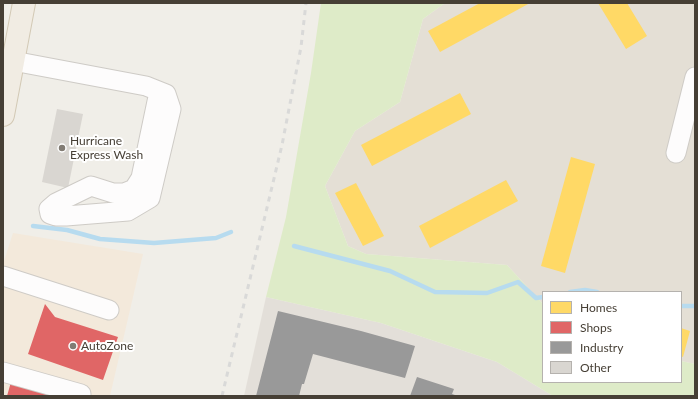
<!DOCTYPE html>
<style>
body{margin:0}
#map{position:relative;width:698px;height:399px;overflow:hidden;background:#f0eee8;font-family:Lato,sans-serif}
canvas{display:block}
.frame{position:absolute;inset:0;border:4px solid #463f35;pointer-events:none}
.legend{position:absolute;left:542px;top:291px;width:140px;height:92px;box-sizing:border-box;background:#fff;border:1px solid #b5b2ae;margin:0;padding:5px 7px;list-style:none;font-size:12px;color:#463f35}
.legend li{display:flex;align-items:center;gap:8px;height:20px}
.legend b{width:20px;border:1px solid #b5b2ae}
</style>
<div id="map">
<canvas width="698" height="399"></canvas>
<div class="frame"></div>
<ul class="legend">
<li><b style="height:11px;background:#ffd966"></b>Homes</li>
<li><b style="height:11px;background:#e06666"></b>Shops</li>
<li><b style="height:11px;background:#999"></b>Industry</li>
<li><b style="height:11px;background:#d9d6d1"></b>Other</li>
</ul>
</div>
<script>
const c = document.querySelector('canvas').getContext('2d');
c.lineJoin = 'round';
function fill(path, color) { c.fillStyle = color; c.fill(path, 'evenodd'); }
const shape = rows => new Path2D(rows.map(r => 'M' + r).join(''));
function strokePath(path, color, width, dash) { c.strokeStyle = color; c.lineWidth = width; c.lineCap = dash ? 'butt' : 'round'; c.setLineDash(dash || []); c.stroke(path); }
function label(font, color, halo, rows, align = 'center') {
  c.font = font + ' Lato,sans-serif'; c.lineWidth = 4; c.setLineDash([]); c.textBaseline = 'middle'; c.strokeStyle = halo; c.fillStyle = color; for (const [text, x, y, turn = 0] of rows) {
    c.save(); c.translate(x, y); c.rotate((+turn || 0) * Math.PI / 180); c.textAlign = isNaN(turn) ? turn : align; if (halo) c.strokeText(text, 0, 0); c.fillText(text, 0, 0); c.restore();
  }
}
const residential = shape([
 [445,3,695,3,695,364,681,361,681,292,543,292,543,304,507,265,366,254,348,246,325,186,355,131,400,102,423,19]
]);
const commercial = shape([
 [13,233,143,254,110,396,3,396,3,264]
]);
const industrial = shape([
 [266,297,381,323,497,362,553,396,244,396]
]);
const green = shape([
 [321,3,445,3,423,19,400,102,355,131,325,186,348,246,366,254,507,265,543,304,543,382,681,382,681,361,695,364,695,396,553,396,497,362,381,323,266,297,286,217,311,73]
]);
const homes = shape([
 [480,3,530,3,440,52,428,31],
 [598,3,627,3,647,36,626,49],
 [460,93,471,114,372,166,361,145],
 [571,157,595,164,565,273,541,266],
 [506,180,518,201,430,248,419,226],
 [356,183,384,236,363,246,335,193],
 [681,328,690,331,683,357,681,356]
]);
const shops = shape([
 [45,304,55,317,118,337,103,380,28,354],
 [13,375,51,389,49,396,7,396]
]);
const industry = shape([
 [278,311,361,331,415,346,405,378,313,354,304,384,302,384,299,396,256,396],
 [417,377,454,389,452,394,458,396,410,396]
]);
const stream = shape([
 [33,226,67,230,100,239,154,243,216,238,231,232],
 [294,246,390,271,435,292,487,293,518,282,536,298,543,297],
 [570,292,585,290,597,292],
 [681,306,695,306]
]);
const building = shape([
 [57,109,83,114,68,188,42,182]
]);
const minor = shape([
 [13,61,146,86,166,94,171,109,150,198,128,211,66,216,56,216,50,214,49,209,56,203,91,186,113,193,124,193,134,189,141,178,159,92],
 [676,153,695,77],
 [3,276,109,310],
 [3,372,81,394]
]);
const major = shape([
 [3,115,24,3]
]);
const rail = shape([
 [222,396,282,145,301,47,306,3]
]);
const markers = [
 [62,148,4,"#827c74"],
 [73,346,4,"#827c74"]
];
const poiNames = [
 ["Hurricane",70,141],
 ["Express Wash",70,155],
 ["AutoZone",81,346]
];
fill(residential, '#e4dfd5');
fill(commercial, '#f3e9db');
fill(industrial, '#e3dfd9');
fill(green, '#deebc8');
fill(homes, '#ffd966');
fill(shops, '#e06666');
fill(industry, '#999');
strokePath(stream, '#b7dbef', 4.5);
fill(building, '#d9d6d1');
strokePath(minor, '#cecbc6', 21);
strokePath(major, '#d3c9b5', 24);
strokePath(minor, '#fdfcfc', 19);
strokePath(major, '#f1ece3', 22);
strokePath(rail, '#d9d9d8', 3, [5, 5]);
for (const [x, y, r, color] of markers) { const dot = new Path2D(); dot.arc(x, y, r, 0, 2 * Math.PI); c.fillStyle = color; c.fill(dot); strokePath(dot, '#fff', 1.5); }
label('12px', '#463f35', '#fff', poiNames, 'left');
</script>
